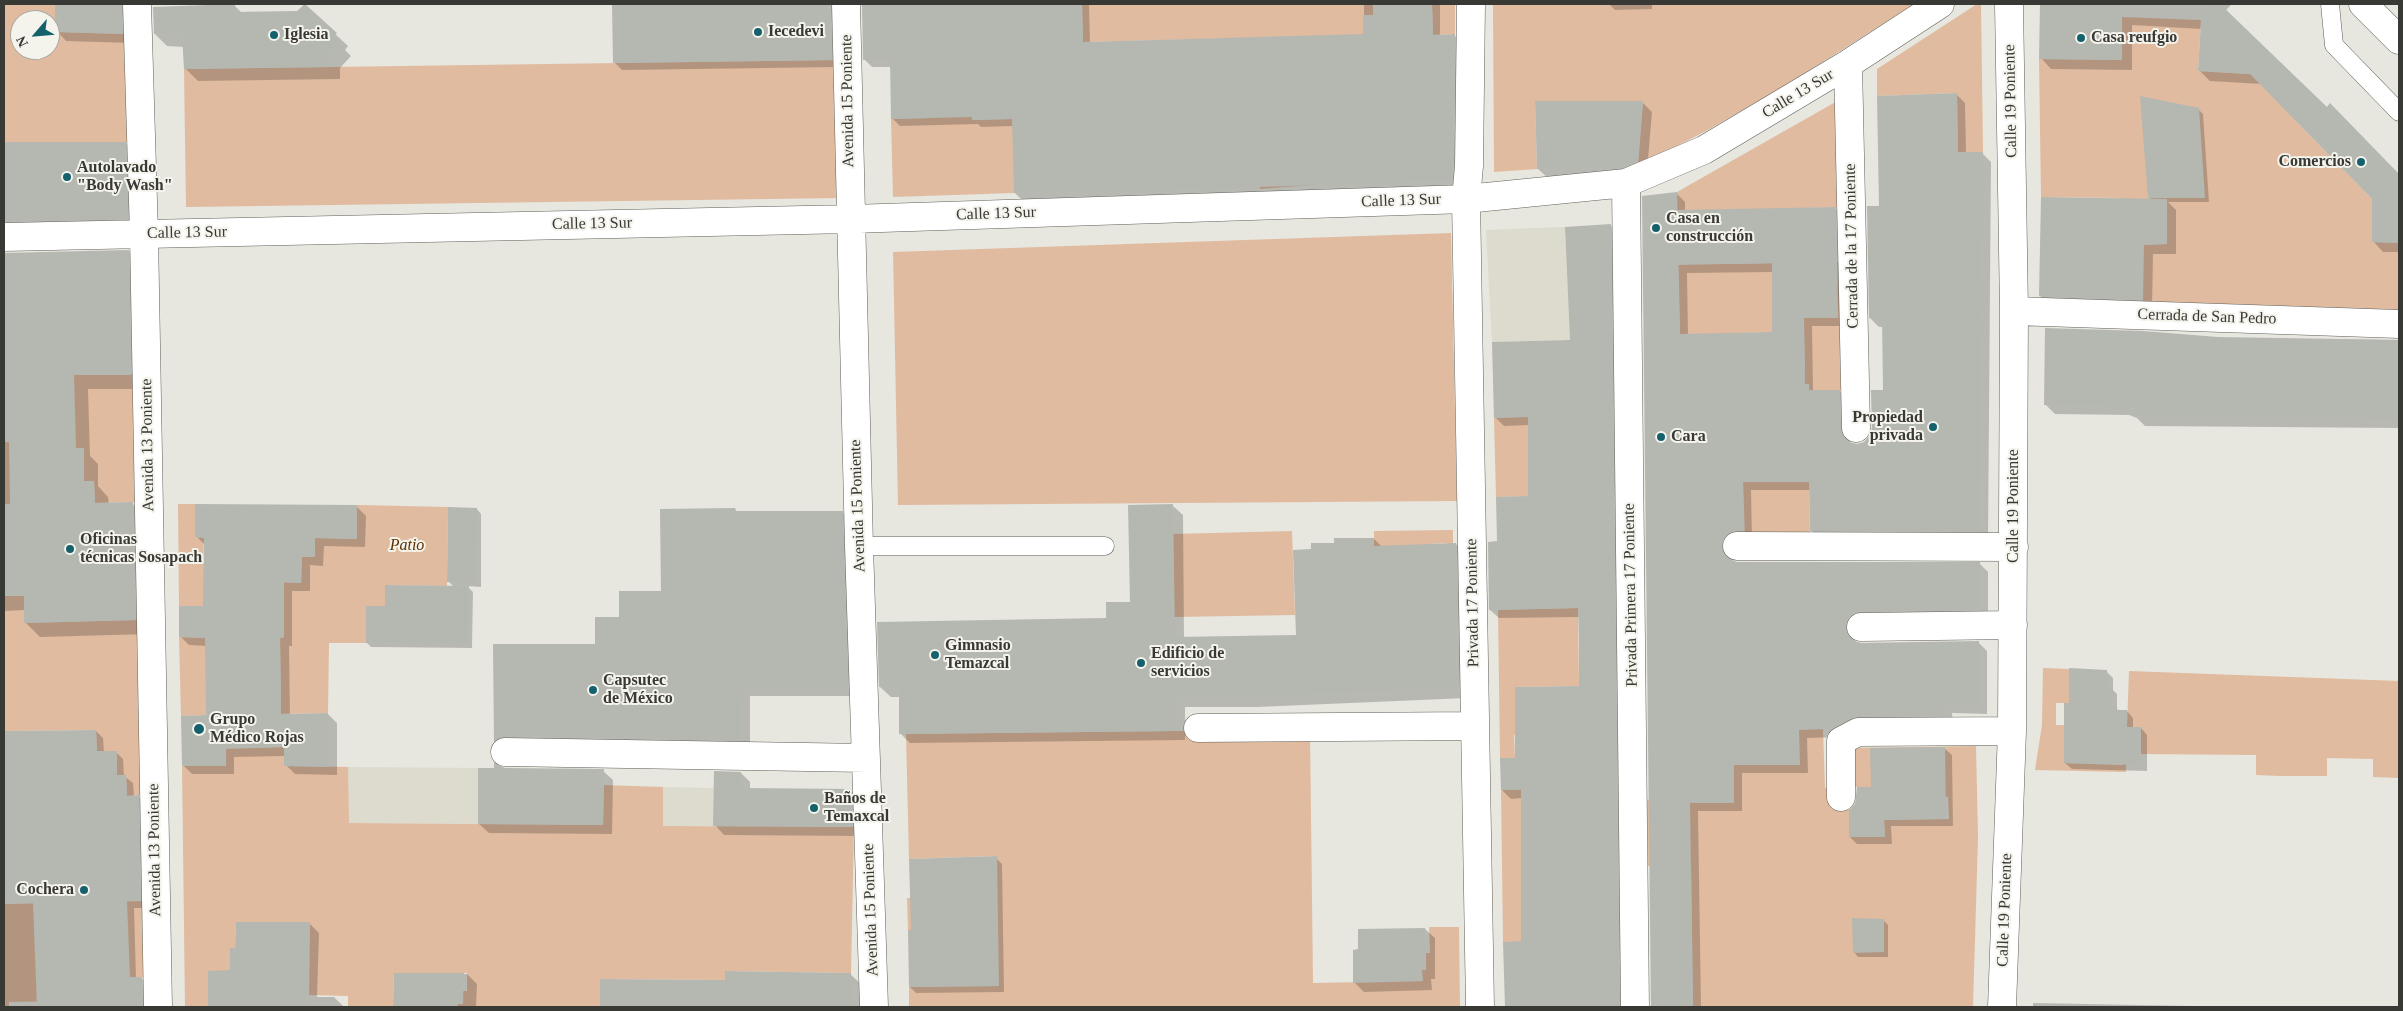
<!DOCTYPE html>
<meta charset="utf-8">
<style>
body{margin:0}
#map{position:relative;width:2403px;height:1011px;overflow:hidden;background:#e7e6df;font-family:Georgia,serif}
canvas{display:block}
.frame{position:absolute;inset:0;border:5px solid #383835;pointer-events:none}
.north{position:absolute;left:10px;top:10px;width:50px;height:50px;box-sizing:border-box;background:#f4f3ec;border:1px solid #a9a8a3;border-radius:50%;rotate:243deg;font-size:14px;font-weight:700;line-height:20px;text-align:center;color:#383835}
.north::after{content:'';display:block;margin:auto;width:18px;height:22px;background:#14606d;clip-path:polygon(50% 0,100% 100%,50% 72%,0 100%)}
</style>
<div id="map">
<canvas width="2403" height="1011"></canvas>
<div class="frame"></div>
<div class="north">N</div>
</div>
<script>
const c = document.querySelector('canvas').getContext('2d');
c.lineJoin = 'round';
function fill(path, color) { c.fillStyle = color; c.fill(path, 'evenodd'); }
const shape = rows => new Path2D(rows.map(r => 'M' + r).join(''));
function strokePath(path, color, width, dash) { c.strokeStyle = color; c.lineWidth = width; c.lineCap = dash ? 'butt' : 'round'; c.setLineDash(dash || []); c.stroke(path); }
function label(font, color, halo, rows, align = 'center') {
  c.font = font + ' Georgia,serif'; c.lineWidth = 4; c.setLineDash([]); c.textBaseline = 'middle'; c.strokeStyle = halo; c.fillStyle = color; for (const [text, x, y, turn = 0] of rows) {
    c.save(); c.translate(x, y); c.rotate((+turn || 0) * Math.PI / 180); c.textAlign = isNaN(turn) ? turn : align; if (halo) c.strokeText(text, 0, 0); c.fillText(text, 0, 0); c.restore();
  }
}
const built = shape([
 [1565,227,1570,340,1492,342,1486,230],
 [348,767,478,768,478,824,348,823],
 [663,787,714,788,713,826,662,826]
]);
const green = shape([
 [4,4,55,4,56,32,128,34,129,142,4,142],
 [20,20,50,20,50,50,20,50],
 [1082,4,1373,4,1373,15,1363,15,1363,35,1083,42],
 [1432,4,1455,4,1455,34,1433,35],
 [1493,4,1914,4,1793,81,1706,131,1638,166,1643,101,1535,101,1537,169,1494,172],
 [1977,4,1981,4,1983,152,1958,152,1957,93,1877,96,1877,69],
 [2122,17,2201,20,2198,71,2296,77,2295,120,2372,199,2372,242,2399,243,2399,310,2143,303,2143,269,2136,245,2167,244,2167,215,2118,214,2118,198,2041,197,2039,59,2122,60],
 [1051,43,1053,110,1309,104,1312,185,1260,189,1259,160,1014,163,1014,193,893,197,891,119,927,118,927,111,972,110,972,120,1011,119,1010,44],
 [839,60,841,198,186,207,184,69],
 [1839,100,1842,207,1804,208,1804,232,1757,233,1756,209,1731,209,1732,264,1843,262,1846,390,1809,391,1809,384,1771,385,1771,393,1754,393,1754,373,1805,372,1804,332,1734,333,1736,428,1749,428,1750,446,1777,446,1778,455,1799,455,1799,465,1789,465,1789,481,1809,482,1810,539,1745,540,1743,482,1736,474,1683,475,1677,192],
 [1451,233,1457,501,898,505,893,252],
 [133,374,136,502,95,503,94,481,84,481,84,448,48,504,4,504,4,442,9,442,74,379,4,380,4,376],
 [1573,415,1528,449,1528,471,1557,496,1496,497,1494,418],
 [178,504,195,504,195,537,204,538,203,561,267,562,267,582,301,583,302,557,315,557,315,538,357,539,357,505,448,507,447,586,385,585,385,606,366,606,366,643,329,643,328,713,276,714,276,701,281,700,280,638,284,637,284,607,179,606],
 [1453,530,1453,561,1447,543,1428,544,1374,558,1374,531],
 [1292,531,1295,615,1174,617,1173,534],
 [4,596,24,596,24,623,138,620,141,795,127,796,126,775,117,775,117,751,97,751,96,730,4,731],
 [1578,608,1579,686,1515,687,1516,714,1530,735,1514,735,1515,758,1500,758,1498,610],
 [179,637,206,638,216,715,181,716],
 [2043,668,2069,669,2069,703,2056,703,2056,725,2064,725,2064,763,2122,765,2122,740,2127,726,2129,671,2399,681,2399,778,2373,777,2373,759,2327,758,2327,776,2280,776,2256,775,2256,755,2141,754,2141,727,2127,727,2126,772,2035,770,2042,725],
 [1852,714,1823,729,1825,788,1849,787,1848,748,1976,746,1978,837,1973,1007,1693,1007,1691,866,1648,866,1647,800,1667,799,1690,838,1690,803,1734,765,1799,764,1799,730],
 [1849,787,1871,787,1948,797,1949,819,1884,820,1885,837,1849,837],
 [1175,731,1310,732,1313,983,1422,981,1422,970,1426,969,1426,953,1430,953,1429,927,1459,927,1460,1007,909,1007,909,987,999,986,971,930,908,930,907,898,976,897,996,856,909,859,906,734],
 [226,742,242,748,284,747,285,766,348,767,349,823,603,825,604,785,663,787,663,826,854,827,851,973,726,971,725,980,601,979,600,1007,457,1007,463,991,467,991,467,973,394,973,393,1007,348,1007,348,996,309,995,310,922,236,922,235,948,230,948,230,971,208,971,208,1007,185,1007,182,766,226,766],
 [1501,790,1557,790,1521,839,1521,915,1551,941,1503,942],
 [145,901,148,977,78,978,79,1001,9,1002,9,1007,4,1007,4,904]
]);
const shadow = shape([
 [56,4,135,4,131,43,66,41,57,31],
 [613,4,841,4,839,67,622,70,614,62],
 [863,4,1089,4,1090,43,1364,35,1364,4,1440,4,1440,36,1454,35,1462,43,1459,188,1023,201,1015,193,1013,126,981,127,978,124,900,126,892,118,891,67,872,67,864,59],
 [1609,4,1652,4,1652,9,1615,10],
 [2041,4,2232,4,2226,10,2327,108,2330,105,2399,176,2399,252,2383,252,2373,241,2373,199,2262,84,2210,81,2199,70,2202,29,2132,25,2132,70,2051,69,2041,58],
 [234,5,242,13,297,12,304,5,348,46,345,50,351,56,340,68,340,79,198,81,185,68,184,47,167,46,155,34],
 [1956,94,1965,103,1966,153,1982,153,1991,162,1988,539,1820,539,1811,530,1811,490,1751,490,1752,539,1730,556,1731,561,1737,563,1980,564,1988,572,1988,618,1854,636,1855,642,1861,644,1978,642,1987,651,1987,714,1952,713,1953,724,1841,737,1807,738,1808,773,1742,773,1742,811,1698,811,1701,1007,1652,1007,1643,197,1676,193,1685,202,1685,211,1835,208,1844,217,1846,326,1812,326,1813,390,1839,391,1848,400,1850,443,1857,445,1864,443,1871,437,1884,391,1884,327,1879,327,1870,318,1880,207],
 [1773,272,1774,334,1688,335,1687,273],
 [1642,102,1652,112,1647,171,1548,178,1538,169],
 [2198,109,2203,114,2209,202,2168,202,2176,210,2176,254,2153,254,2152,309,2050,305,2040,296,2152,200,2149,197],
 [125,143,139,158,142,232,19,235,4,221,4,144],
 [1610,225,1619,234,1627,1007,1507,1007,1504,943,1522,943,1522,798,1511,799,1502,790,1516,760,1580,687,1579,617,1499,618,1490,610,1498,542,1529,498,1529,425,1504,426,1495,417,1571,341],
 [128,251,143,266,145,389,88,389,90,456,98,464,98,486,108,497,109,504,133,504,147,518,149,634,40,637,25,622,25,610,4,611,4,262],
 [2218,338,2399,340,2399,428,2145,426,2137,418,2129,415,2055,414,2045,404],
 [1172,505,1183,515,1184,638,1297,636,1313,550,1374,539,1382,547,1456,544,1466,554,1467,698,1257,707,1185,707,1185,740,910,743,900,733,900,697,891,697,880,687,1108,619,1131,603],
 [357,507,366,516,365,547,324,546,323,566,310,565,310,591,292,591,292,646,289,646,290,715,328,714,337,723,337,775,295,774,286,765,285,756,234,757,234,774,192,774,183,765,207,716,207,646,189,645,180,636,204,607,205,545,197,537],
 [477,509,481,514,481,587,467,586,473,592,472,648,371,647,367,643,386,607,454,587,449,582],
 [735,509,738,513,842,512,851,521,856,696,750,696,750,749,504,750,495,741,597,645,620,618,662,592],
 [2106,671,2113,678,2113,690,2117,694,2117,709,2120,711,2127,711,2133,718,2133,728,2141,728,2147,735,2147,771,2072,769,2065,763,2070,704],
 [96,731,103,738,104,752,116,752,123,759,124,776,133,783,134,797,138,796,145,804,147,908,134,908,136,978,141,978,149,985,149,1007,4,1007,4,732],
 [1944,748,1952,755,1953,826,1891,826,1892,844,1857,844,1850,837,1872,788],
 [504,769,603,771,613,780,612,834,489,833,479,824],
 [741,773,750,782,750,790,851,790,860,800,862,836,724,835,715,825],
 [996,858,1002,864,1004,992,916,993,910,987,913,931],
 [1883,920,1888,925,1888,957,1858,957,1854,952],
 [310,924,319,933,317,997,334,997,344,1007,209,1007,209,972,231,972,237,949],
 [1425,929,1435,938,1435,979,1431,979,1432,990,1364,992,1354,982],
 [395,974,467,974,477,984,476,1007,394,1007],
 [850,974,860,983,860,1007,602,1007,602,980,727,982],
 [2033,1003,2248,1007,2033,1007]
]);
const building = shape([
 [55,4,121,4,122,34,55,32],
 [235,4,235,12,297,11,305,4,337,33,334,36,339,42,328,55,328,67,184,69,182,35,154,34,153,7],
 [612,4,830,4,832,60,613,63],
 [862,4,1082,4,1083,42,1363,34,1363,15,1373,15,1373,4,1432,4,1433,35,1455,34,1452,181,1260,187,1260,189,1014,193,1012,119,972,120,972,117,891,119,890,59,863,60],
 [2040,4,2122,4,2122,60,2039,59],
 [2202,4,2220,4,2327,107,2330,103,2399,174,2399,243,2372,242,2372,199,2250,74,2198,71],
 [1957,93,1958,152,1983,152,1980,531,1810,531,1809,482,1743,482,1744,530,1729,533,1723,539,1721,546,1723,553,1729,559,1737,562,1980,562,1980,610,1861,611,1853,614,1848,619,1845,627,1848,635,1854,641,1861,643,1979,641,1979,706,1944,705,1944,716,1858,716,1832,729,1799,730,1800,765,1734,765,1734,803,1690,803,1693,1007,1651,1007,1642,196,1677,192,1677,210,1836,207,1838,318,1804,318,1805,384,1809,384,1809,390,1840,390,1842,436,1849,442,1857,444,1864,442,1869,436,1872,428,1871,390,1883,390,1882,319,1869,318,1867,206,1879,206,1877,96],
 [1772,263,1772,332,1680,334,1678,265],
 [2140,96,2199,108,2205,198,2148,198],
 [1535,101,1643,101,1638,161,1626,166,1537,169],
 [4,142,126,142,128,219,4,221],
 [2041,197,2167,199,2167,244,2144,245,2143,300,2039,296],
 [1611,224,1619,1007,1505,1007,1503,942,1521,941,1521,790,1501,790,1500,758,1515,758,1515,687,1579,686,1579,638,1578,608,1489,610,1488,542,1497,541,1496,497,1528,496,1528,417,1494,418,1492,342,1570,340,1565,227],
 [129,250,131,375,74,375,76,448,84,448,84,481,94,481,95,503,133,502,135,620,24,623,24,596,4,596,4,504,10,504,9,442,4,442,4,253],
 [2045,328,2143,331,2218,337,2399,340,2399,419,2134,416,2134,408,2120,408,2120,406,2044,405],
 [195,504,357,505,357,539,315,538,315,557,302,557,301,583,284,582,284,637,280,638,281,714,328,713,328,767,284,766,284,747,226,749,226,766,182,766,181,716,206,715,205,638,179,637,179,606,203,606,204,538,195,537],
 [1173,504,1175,637,1296,635,1293,550,1311,549,1311,543,1334,543,1334,538,1374,538,1374,546,1456,543,1458,611,1455,611,1457,688,1246,697,1175,697,1175,731,899,734,899,687,879,687,877,622,1106,618,1106,602,1130,602,1128,505],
 [448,507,477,508,476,583,447,582],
 [735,508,736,511,843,511,848,687,742,687,741,740,714,740,715,738,505,736,494,742,493,644,595,644,595,617,619,617,619,591,661,591,660,509],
 [385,585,469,586,468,644,366,643,366,606,385,606],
 [2069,668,2107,670,2107,687,2111,687,2111,706,2117,707,2116,710,2127,710,2127,727,2141,727,2141,765,2064,763,2064,703,2069,703],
 [96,730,97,751,117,751,117,775,126,775,127,796,139,795,140,901,127,901,130,977,142,977,142,1007,37,1007,33,903,4,904,4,731],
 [1945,747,1946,819,1884,820,1885,837,1849,837,1849,810,1855,804,1857,787,1871,787,1870,748],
 [494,762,505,768,604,769,603,825,478,824,478,768,494,768],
 [714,771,741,772,741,788,851,789,853,827,713,826],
 [997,856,999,986,909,987,908,930,911,930,909,859],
 [1852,918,1884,919,1884,952,1853,953],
 [236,922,310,922,307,1007,208,1007,208,971,230,970,230,948,235,948],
 [1425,928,1426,970,1422,970,1423,981,1353,983,1353,950,1358,949,1358,929],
 [725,971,851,973,851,1007,600,1007,600,979,725,980],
 [394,973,464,973,463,1004,457,1004,457,1007,393,1007]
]);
const service = shape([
 [2330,4,2334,45,2399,112],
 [859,546,1105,546]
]);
const minor = shape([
 [137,4,144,234,158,1007],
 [846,4,859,546,874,1007],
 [1471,4,1469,166,1466,199,1480,1007],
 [1848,64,1856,428],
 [1626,183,1635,1007],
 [4,237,851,219,1466,199,1626,183,1704,150,1848,64,1940,4],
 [2014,311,2399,324],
 [1737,546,2014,547],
 [1861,627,2013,625],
 [1198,728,1475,726],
 [505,752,866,758],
 [1841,797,1841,741,1858,732,2012,731],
 [2002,1007,2012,731,2014,311,2009,4]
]);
const secondary = shape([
 [2363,4,2399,40]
]);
const markers = [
 [758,32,5,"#14606d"],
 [274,35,5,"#14606d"],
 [2081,38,5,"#14606d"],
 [2361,162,5,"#14606d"],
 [67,177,5,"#14606d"],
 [1656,228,5,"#14606d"],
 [1933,427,5,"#14606d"],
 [1661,437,5,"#14606d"],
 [70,549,5,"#14606d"],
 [935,655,5,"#14606d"],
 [1141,663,5,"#14606d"],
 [593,690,5,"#14606d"],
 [199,729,6,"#14606d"],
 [814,808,5,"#14606d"],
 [84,890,5,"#14606d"]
];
const poiNames = [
 ["Iecedevi",768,32],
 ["Iglesia",284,35],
 ["Casa reufgio",2091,38],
 ["Comercios",2351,162,"right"],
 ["Autolavado",77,168],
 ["\"Body Wash\"",77,186],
 ["Casa en",1666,219],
 ["construcción",1666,237],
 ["Propiedad",1923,418,"right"],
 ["privada",1923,436,"right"],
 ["Cara",1671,437],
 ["Oficinas",80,540],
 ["técnicas Sosapach",80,558],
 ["Gimnasio",945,646],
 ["Temazcal",945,664],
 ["Edificio de",1151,654],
 ["servicios",1151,672],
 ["Capsutec",603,681],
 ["de México",603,699],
 ["Grupo",210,720],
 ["Médico Rojas",210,738],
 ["Baños de",824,799],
 ["Temaxcal",824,817],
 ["Cochera",74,890,"right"]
];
const streetNames = [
 ["Calle 13 Sur",1798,94,-31],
 ["Avenida 15 Poniente",848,101,-91],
 ["Calle 19 Poniente",2011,101,-91],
 ["Calle 13 Sur",1401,201,-2],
 ["Calle 13 Sur",996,214,-2],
 ["Calle 13 Sur",592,224,-1],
 ["Calle 13 Sur",187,233,-1],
 ["Cerrada de la 17 Poniente",1852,246,-91],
 ["Cerrada de San Pedro",2207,317,2],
 ["Avenida 13 Poniente",148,445,-91],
 ["Avenida 15 Poniente",858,506,-92],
 ["Calle 19 Poniente",2014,506,-90],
 ["Privada Primera 17 Poniente",1631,595,-91],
 ["Privada 17 Poniente",1473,603,-91],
 ["Avenida 13 Poniente",155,850,-91],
 ["Avenida 15 Poniente",871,910,-92],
 ["Calle 19 Poniente",2005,910,-88]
];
const parkNames = [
 ["Patio",407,546]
];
fill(built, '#dddbcd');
fill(green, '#e0bb9f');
fill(shadow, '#0003');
fill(building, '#b5b7b1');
strokePath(service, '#5f5f58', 19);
strokePath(minor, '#5f5f58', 29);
strokePath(secondary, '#5f5f58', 29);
strokePath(service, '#fff', 18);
strokePath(minor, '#fff', 28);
strokePath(secondary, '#fff', 28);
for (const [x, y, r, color] of markers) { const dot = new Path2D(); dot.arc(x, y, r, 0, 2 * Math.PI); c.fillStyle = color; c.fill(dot); strokePath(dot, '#f4f3ec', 2); }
label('bold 16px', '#383835', '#f4f3ec', poiNames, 'left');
label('16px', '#383835', '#f4f3ec', streetNames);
label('italic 16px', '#5e3002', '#f4f3ec', parkNames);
</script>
